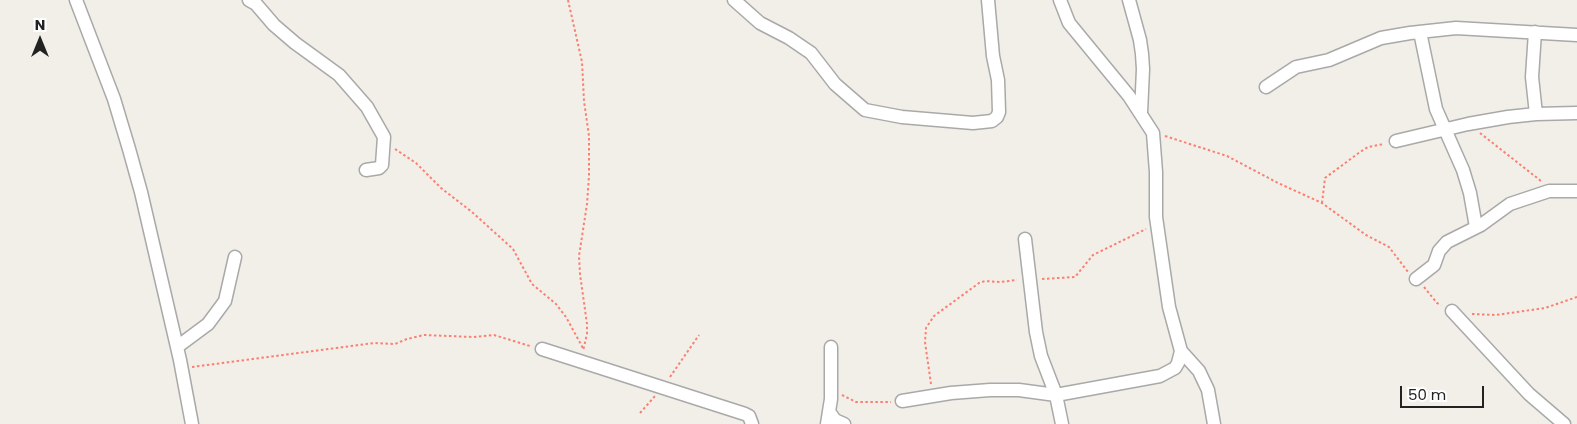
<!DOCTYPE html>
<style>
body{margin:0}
#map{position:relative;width:1577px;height:424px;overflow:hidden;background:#f2efe9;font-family:Poppins,sans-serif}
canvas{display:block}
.north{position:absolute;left:15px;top:15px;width:50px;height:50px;-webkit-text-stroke:4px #fff;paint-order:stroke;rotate:0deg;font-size:14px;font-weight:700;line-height:20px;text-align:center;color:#222}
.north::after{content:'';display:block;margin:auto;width:18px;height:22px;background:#222;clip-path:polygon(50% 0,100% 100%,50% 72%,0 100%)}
.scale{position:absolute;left:1400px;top:386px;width:84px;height:22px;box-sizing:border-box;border:2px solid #222;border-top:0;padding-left:6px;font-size:15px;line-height:18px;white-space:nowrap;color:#222;-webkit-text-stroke:4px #fff;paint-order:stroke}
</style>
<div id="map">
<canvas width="1577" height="424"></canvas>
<div class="north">N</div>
<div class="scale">50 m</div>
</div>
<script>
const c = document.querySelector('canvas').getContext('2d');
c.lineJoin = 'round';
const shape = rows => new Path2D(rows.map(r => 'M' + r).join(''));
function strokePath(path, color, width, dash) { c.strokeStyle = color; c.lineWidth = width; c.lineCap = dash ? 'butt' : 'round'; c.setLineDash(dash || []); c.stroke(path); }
const path = shape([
 [568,0,582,62,584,101,589,136,589,176,587,204,579,256,580,274,587,324,587,334,583,351],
 [1480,133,1541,181],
 [1165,136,1227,156,1278,183,1322,203,1366,235,1389,247,1408,272],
 [395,149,416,163,441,188,472,212,513,249,532,284,556,304,566,317,584,350],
 [1322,203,1325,178,1360,152,1368,147,1384,144],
 [1042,279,1075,277,1093,255,1146,229],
 [1424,287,1437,303,1441,305],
 [1472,314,1496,315,1545,308,1577,297],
 [192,367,374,343,395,344,407,339,424,335,473,337,494,335,530,346],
 [670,377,699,335],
 [931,384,925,342,926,328,934,316,979,283,985,281,1000,282,1017,280],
 [842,395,856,402,891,402],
 [640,413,655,396]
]);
const minor = shape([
 [76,0,114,99,129,149,141,192,180,360,192,424],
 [249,0,256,4,274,25,295,43,339,75,367,107,384,137,382,165,379,168,366,170],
 [734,0,760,23,789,38,811,53,835,84,865,110,902,117,973,123,992,121,997,117,999,112,998,80,993,56,988,0],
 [1129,0,1140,40,1142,54,1143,69,1141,113],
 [1420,32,1436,109,1463,170,1470,193,1476,227],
 [1535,32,1532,77,1536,114],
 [1266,87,1296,67,1329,60,1381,38,1410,33,1456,28,1577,35],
 [1396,141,1468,124,1508,117,1536,114,1577,113],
 [1025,239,1036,332,1041,356,1056,395,1062,424],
 [1416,279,1434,265,1439,251,1447,242,1481,225,1510,204,1549,191,1577,191],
 [1452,311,1529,394,1564,424],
 [177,347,208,324,225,301,235,257],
 [542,349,745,414,749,416,752,424],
 [1181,351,1199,371,1208,390,1214,424],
 [902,401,951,393,990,390,1019,390,1056,395,1160,376,1175,368,1178,363,1181,351,1169,307,1156,217,1156,172,1153,133,1129,96,1069,23,1060,0],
 [830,413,835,420,844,424],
 [827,424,831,399,831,347]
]);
strokePath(minor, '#a9a9a9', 15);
strokePath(path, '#fa8072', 2, [2.5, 2.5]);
strokePath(minor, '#fff', 12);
</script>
